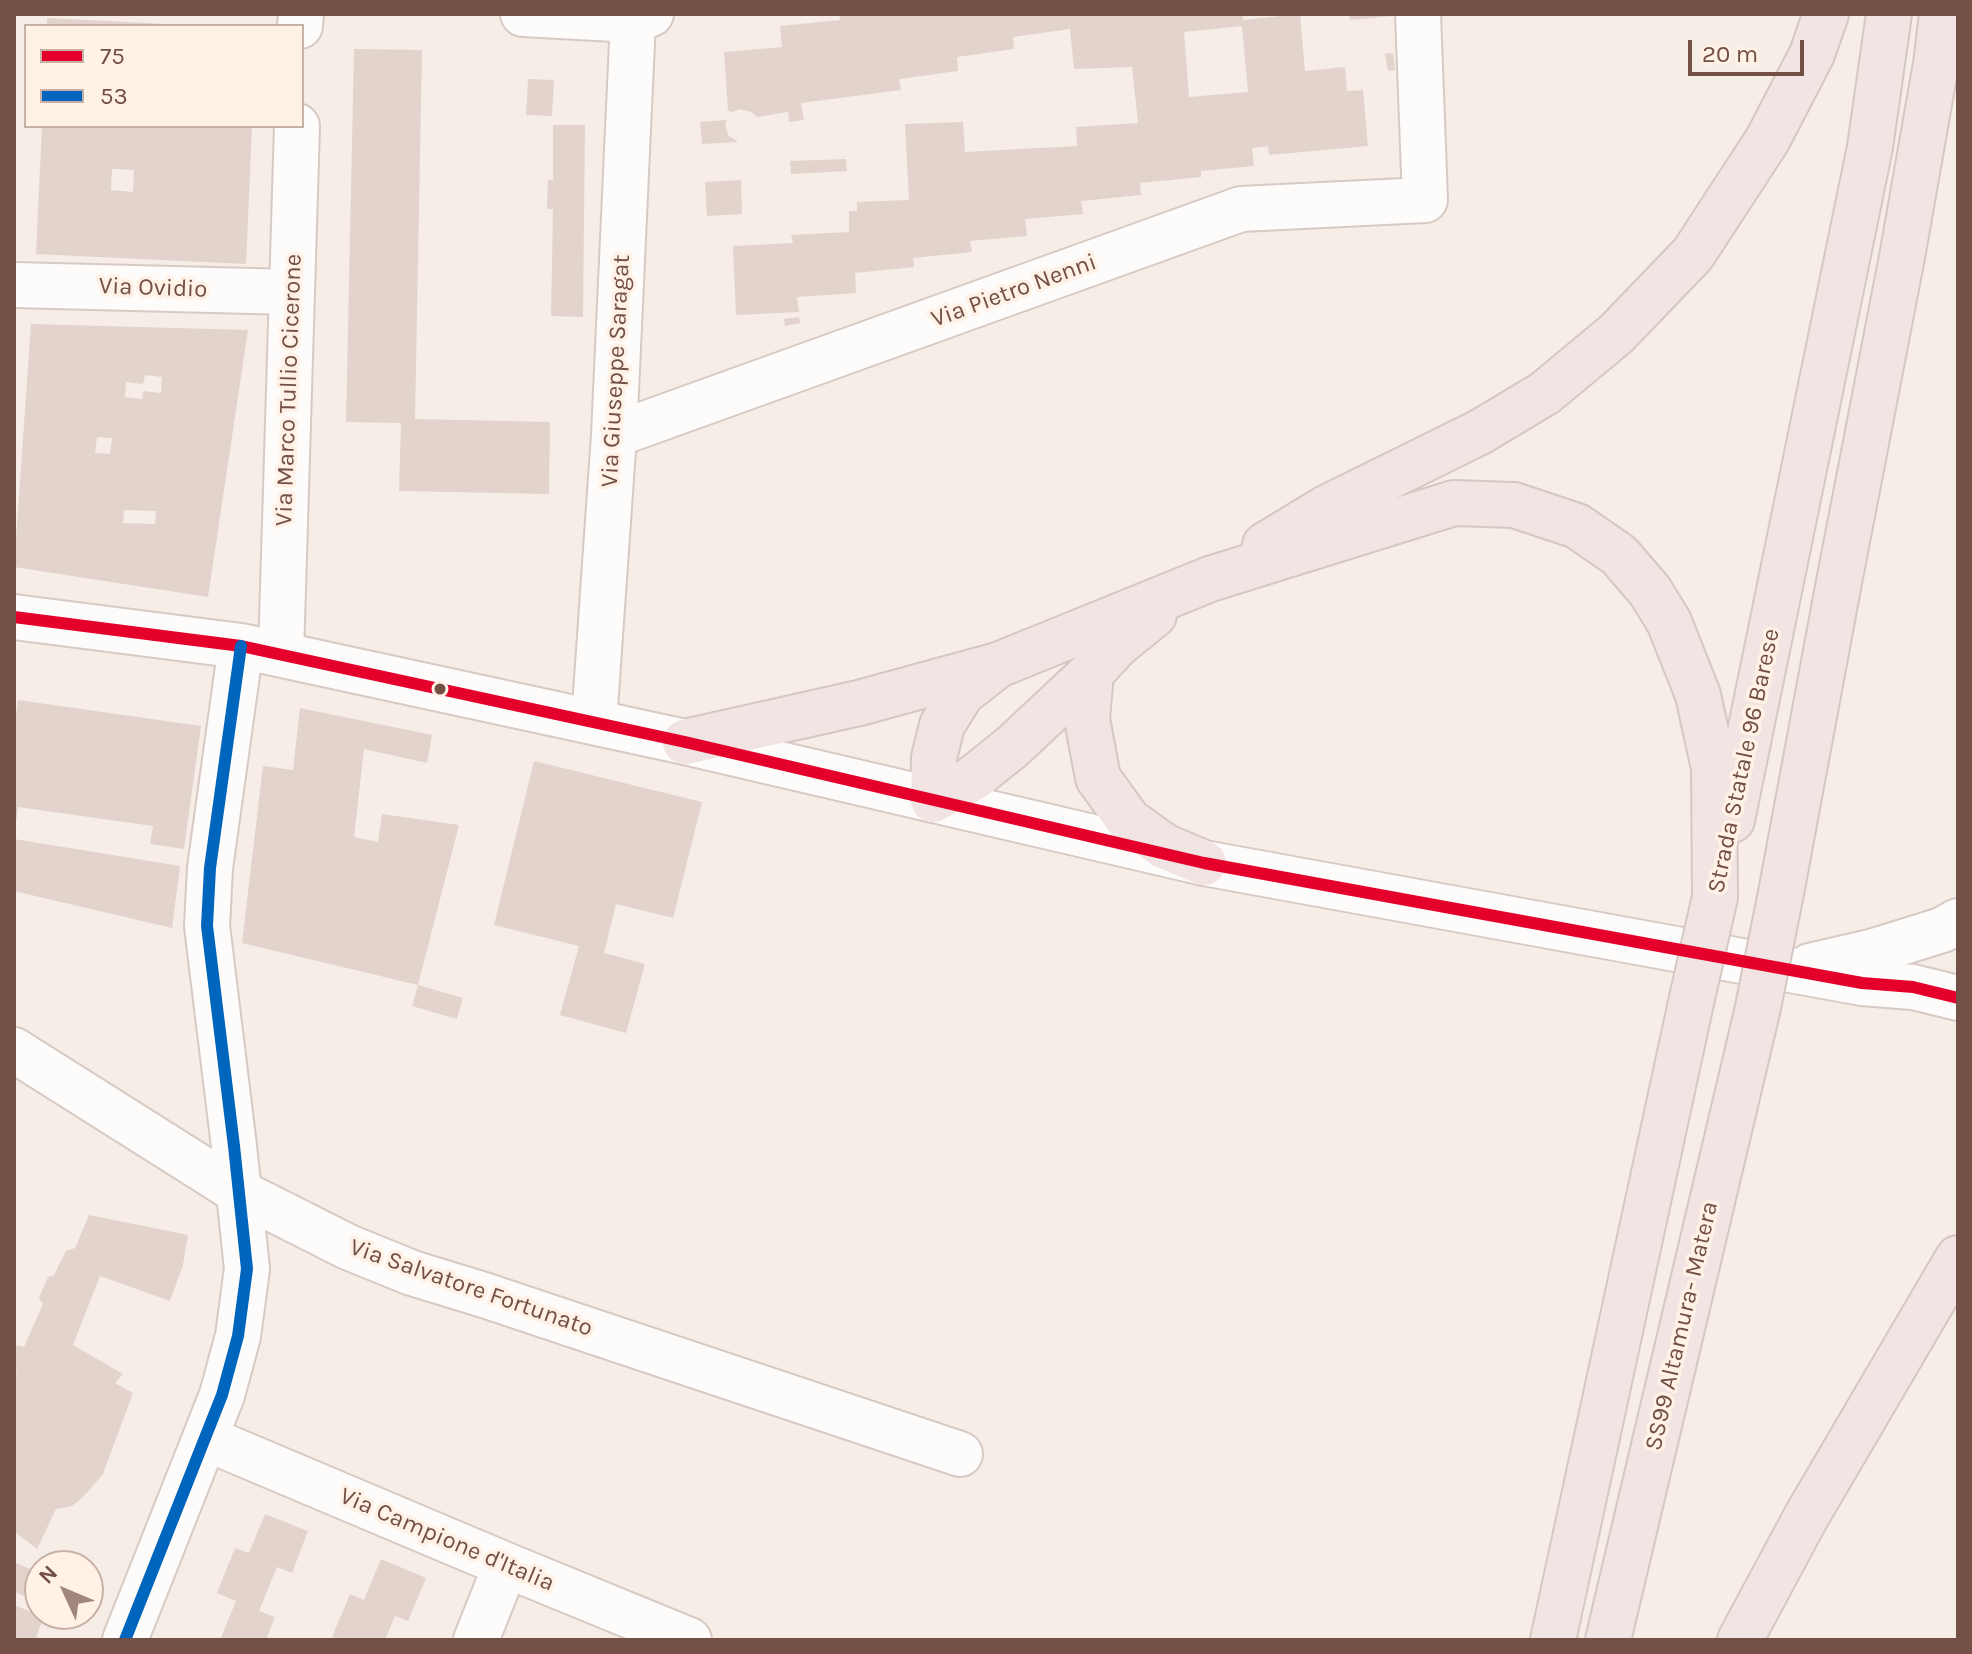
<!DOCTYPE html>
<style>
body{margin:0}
#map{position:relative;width:1972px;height:1654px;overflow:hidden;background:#f6ede6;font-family:Karla,sans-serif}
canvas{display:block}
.frame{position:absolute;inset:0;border:16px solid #734f46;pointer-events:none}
.legend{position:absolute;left:24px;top:24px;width:280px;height:104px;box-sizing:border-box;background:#fff1e5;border:2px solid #c7b0a5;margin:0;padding:10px 14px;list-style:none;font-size:24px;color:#734f46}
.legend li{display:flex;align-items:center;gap:16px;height:40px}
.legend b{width:40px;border:2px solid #c7b0a5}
.north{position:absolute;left:24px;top:1550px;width:80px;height:80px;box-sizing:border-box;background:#fff1e5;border:2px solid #c7b0a5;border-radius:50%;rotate:314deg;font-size:22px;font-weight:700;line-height:32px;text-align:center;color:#734f46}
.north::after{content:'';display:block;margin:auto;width:28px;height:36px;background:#a1867e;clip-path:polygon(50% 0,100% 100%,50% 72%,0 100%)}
.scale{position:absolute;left:1688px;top:40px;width:116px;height:36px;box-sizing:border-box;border:4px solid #734f46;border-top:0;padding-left:10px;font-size:24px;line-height:28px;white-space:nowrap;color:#734f46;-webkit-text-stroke:6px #fff1e5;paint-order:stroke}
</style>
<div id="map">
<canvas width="1972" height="1654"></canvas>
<div class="frame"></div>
<ul class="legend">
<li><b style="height:10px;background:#e4002b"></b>75</li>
<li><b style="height:10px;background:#0065bd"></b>53</li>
</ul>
<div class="north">N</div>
<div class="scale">20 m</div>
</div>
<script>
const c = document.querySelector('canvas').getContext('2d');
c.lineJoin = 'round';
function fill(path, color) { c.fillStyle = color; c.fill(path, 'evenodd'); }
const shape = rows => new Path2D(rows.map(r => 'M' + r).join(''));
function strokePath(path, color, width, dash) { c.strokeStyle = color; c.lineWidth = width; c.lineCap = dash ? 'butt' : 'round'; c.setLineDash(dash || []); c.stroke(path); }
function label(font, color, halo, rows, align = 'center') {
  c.font = font + ' Karla,sans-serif'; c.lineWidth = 7; c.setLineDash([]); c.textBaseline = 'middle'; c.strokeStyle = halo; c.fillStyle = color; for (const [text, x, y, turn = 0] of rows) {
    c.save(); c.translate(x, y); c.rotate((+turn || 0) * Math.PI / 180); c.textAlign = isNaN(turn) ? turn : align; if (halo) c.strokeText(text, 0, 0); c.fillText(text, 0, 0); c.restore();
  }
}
const building = shape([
 [839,14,1243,14,1243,20,1300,14,1305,71,1345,67,1347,91,1363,90,1368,146,1269,155,1268,146,1252,148,1254,166,1201,171,1201,177,1140,183,1141,195,1081,201,1083,214,1025,219,1027,236,970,241,972,252,913,258,914,267,855,273,856,293,797,297,799,312,736,315,733,246,793,243,791,235,849,232,849,211,857,211,857,202,909,200,905,124,963,122,965,152,1077,146,1076,127,1138,123,1132,67,1074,69,1070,29,1013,37,1014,49,957,57,958,71,899,79,901,90,801,103,804,120,789,122,788,112,757,117,751,112,740,109,733,112,728,111,724,52,782,47,780,26,840,20],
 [1242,26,1248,92,1189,97,1184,32],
 [1349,14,1393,14,1393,16,1350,20],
 [47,18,166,24,166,26,47,26],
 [354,49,422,50,415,419,550,422,549,494,399,491,401,423,346,422],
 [1393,53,1395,70,1388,71,1385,54],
 [528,79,554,80,552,116,526,115],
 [727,120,725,124,728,135,738,142,702,144,700,122],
 [553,125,585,125,583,317,551,316,553,209,547,209,548,180,553,180],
 [42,126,252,126,246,264,36,254],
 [112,169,134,170,133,192,111,190],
 [846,159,847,171,791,174,790,161],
 [741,180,742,214,707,216,705,182],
 [799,317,800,323,785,326,784,319],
 [31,324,248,330,208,597,14,567],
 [145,375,162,377,161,393,143,391,142,399,125,397,126,382,143,384],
 [97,437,112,438,110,454,95,453],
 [124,510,156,511,155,524,123,523],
 [18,700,201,726,184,849,150,844,153,826,18,807,16,823,14,823,14,730],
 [300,708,432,735,427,763,364,749,354,837,378,842,382,814,459,825,418,985,242,943,263,766,293,770],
 [534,761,702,802,673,918,616,904,604,953,645,964,626,1033,560,1015,579,946,494,925],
 [14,839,180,866,172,928,14,891],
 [418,985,463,998,457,1019,412,1006],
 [89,1215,188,1235,183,1265,170,1301,100,1276,73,1345,123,1374,115,1383,133,1393,103,1474,82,1498,72,1506,56,1509,37,1549,14,1531,14,1377,17,1371,14,1369,14,1352,17,1345,24,1347,43,1304,39,1298,48,1277,54,1275,66,1251,75,1248],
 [265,1514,308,1531,292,1573,277,1567,259,1611,275,1617,266,1640,220,1640,236,1601,217,1593,235,1548,249,1553],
 [381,1559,426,1578,408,1621,395,1616,385,1640,340,1640,332,1637,350,1594,364,1600],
 [14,1562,35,1571,24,1596,14,1591],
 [14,1605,44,1617,35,1640,14,1640]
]);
const minor = shape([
 [523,14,633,20,651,14],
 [300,26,301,14],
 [14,285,292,292],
 [614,435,1241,209,1425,200,1418,14],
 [14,617,241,646,685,742,1204,863,1862,983,1913,987,1958,998],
 [281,654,297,126],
 [594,722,614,435,633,20],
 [1810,966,1871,952,1942,930,1958,921],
 [14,1050,239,1192,348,1247,412,1273,484,1295,960,1454],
 [205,1438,506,1565,689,1640],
 [125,1640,222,1395,238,1336,247,1269,234,1146,207,926,210,868,241,646],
 [476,1640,506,1565]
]);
const highway = shape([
 [1265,545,1326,508,1480,432,1545,393,1616,334,1693,254,1768,139,1812,54,1826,14],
 [1091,673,1087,719,1098,778,1129,821,1164,846,1204,863],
 [685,742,859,703,998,665,1210,579,1454,503,1514,505,1577,526,1619,555,1650,591,1669,622,1698,695,1714,768,1715,897],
 [933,800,972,779,1012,747,1091,673,1118,644,1154,615],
 [933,800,934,758,942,725,962,693,993,669],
 [1732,820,1870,147,1889,14],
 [1781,893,1839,582,1902,257,1936,64,1942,14],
 [1553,1640,1692,998],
 [1608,1640,1757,1012],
 [1740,1640,1806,1517,1958,1258]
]);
const highwayBridge = shape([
 [1692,998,1715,897],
 [1757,1012,1781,893]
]);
const bus1 = shape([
 [14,617,241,646,685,742,1204,863,1862,983,1913,987,1958,998]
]);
const bus2 = shape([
 [125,1640,222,1395,238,1336,247,1269,234,1146,207,926,210,868,241,646]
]);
const markers = [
 [440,689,7,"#734f46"]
];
const streetNames = [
 ["Via Ovidio",153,288,2],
 ["Via Pietro Nenni",1014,291,-20],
 ["Via Giuseppe Saragat",616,371,-87],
 ["Via Marco Tullio Cicerone",289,390,-88],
 ["Strada Statale 96 Barese",1744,761,-78],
 ["Via Salvatore Fortunato",471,1288,19],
 ["SS99 Altamura- Matera",1682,1326,-77],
 ["Via Campione d'Italia",447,1540,23]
];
fill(building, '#e2d4cd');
strokePath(minor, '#d7cac4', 48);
strokePath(highway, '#d5c8c3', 48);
strokePath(minor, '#fefcfb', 44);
strokePath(highway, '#f1e4e2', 44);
strokePath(highwayBridge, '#d5c8c3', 48, []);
strokePath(highwayBridge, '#f1e4e2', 44);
strokePath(bus1, '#e4002b', 12);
strokePath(bus2, '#0065bd', 12);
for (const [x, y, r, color] of markers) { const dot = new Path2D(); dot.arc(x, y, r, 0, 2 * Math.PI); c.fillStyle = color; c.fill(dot); strokePath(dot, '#fff1e5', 3); }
label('24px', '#734f46', '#fff1e5', streetNames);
</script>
